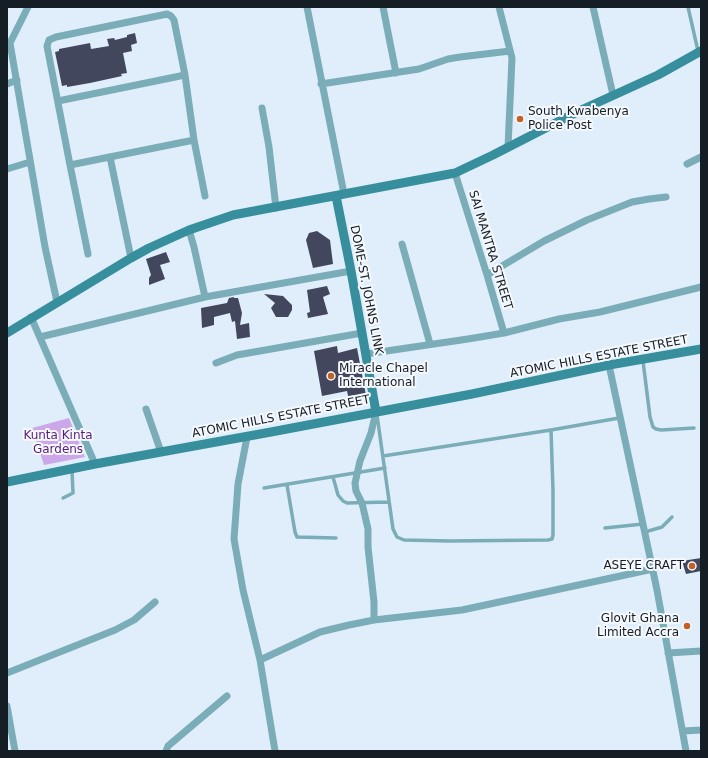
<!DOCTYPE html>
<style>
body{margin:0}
#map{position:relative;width:708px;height:758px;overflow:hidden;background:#dfeefa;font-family:"DejaVu Sans",sans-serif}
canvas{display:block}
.frame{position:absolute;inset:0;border:8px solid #151d25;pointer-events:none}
</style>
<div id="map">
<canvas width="708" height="758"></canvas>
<div class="frame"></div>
</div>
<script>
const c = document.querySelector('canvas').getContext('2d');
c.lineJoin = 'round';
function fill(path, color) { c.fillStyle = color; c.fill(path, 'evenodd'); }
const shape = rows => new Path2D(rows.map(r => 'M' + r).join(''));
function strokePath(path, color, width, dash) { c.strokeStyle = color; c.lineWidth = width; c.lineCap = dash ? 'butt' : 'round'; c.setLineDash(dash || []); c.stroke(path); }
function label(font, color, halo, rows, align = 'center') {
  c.font = font + ' "DejaVu Sans",sans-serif'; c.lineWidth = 4; c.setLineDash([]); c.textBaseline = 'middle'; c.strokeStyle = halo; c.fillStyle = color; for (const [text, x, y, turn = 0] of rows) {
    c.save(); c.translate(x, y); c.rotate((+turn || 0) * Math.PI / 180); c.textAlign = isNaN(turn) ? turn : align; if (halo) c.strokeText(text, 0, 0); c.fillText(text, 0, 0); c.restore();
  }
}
const green = shape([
 [69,418,85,457,44,465,32,428]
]);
const building = shape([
 [135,33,137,43,131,45,132,51,123,53,127,73,121,74,122,76,90,83,67,87,67,85,62,86,55,52,59,51,59,49,90,43,91,49,109,46,107,39,114,38,115,40,127,37,127,35],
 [317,231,330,240,333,264,313,268,306,240,309,233],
 [166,252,170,262,160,265,165,279,149,285,149,278,151,275,146,259],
 [327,286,330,294,323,297,328,314,308,318,307,313,310,312,307,290],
 [264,294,283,296,292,305,292,310,288,317,276,317,271,308,275,303],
 [234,297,234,298,238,298,242,313,240,325,249,323,250,337,237,339,235,321,232,322,230,313,214,317,214,325,202,328,201,308,227,303,229,298],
 [337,346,338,353,357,348,366,395,362,401,349,400,347,391,322,396,314,351],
 [701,558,701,571,686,574,682,561]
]);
const service = shape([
 [688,7,698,51],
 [643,361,650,417,653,427,656,429,661,430,694,428],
 [377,415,393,529,397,537,404,540,449,541,548,540,552,539,553,535,553,491,551,430],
 [383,456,551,430,619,418],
 [333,477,338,495,343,501,347,503,389,502],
 [287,485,295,532,297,537,336,538],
 [264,488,385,468],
 [63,498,73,493,72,470],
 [605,528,643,524],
 [645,532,662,527,672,517]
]);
const minor = shape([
 [28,7,10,43,45,247,57,302],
 [307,7,344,194],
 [383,7,396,73],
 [499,7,512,58,508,147],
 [593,7,613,95],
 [7,84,17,80],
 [321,84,419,69,448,59,460,57,510,51],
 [58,101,185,75],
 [262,108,269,147,276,208],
 [110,157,131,258],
 [687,164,701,157],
 [70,165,194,140],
 [7,169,30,162],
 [455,173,487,275,504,333],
 [189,230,194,247,205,297],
 [402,244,430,344],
 [88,254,70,165,47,46,49,40,56,37,167,14,171,16,174,20,185,75,194,140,205,196],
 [487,275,544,241,587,220,632,202,649,199,666,197],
 [31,317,95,464],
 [40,337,205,297,351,271],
 [366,354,468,339,504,333,559,319,600,312,701,287],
 [216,363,237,355,362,333],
 [609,365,657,590,686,751],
 [146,409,161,452],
 [247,437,238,484,234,539,243,590,260,660,275,751],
 [374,620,374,602,368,547,368,529,362,503,356,491,355,483,360,461,371,433,376,412],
 [668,653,701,651],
 [260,660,320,632,349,625,374,620,462,610,653,569],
 [7,673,115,630,134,620,155,602],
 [7,706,15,751],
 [683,731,701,730],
 [166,751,168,746,227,696]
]);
const secondary = shape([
 [336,196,351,271,376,412],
 [7,333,131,258,149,248,189,230,233,215,455,173,493,155,579,111,658,75,701,51],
 [7,482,95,464,271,432,472,394,609,365,701,349]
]);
const markers = [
 [520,119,4,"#c36026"],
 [331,376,4,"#c36026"],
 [692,566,4,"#c36026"],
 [687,626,4,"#c36026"]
];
const poiNames = [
 ["South Kwabenya",528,112],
 ["Police Post",528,126],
 ["Miracle Chapel",339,369],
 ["International",339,383],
 ["ASEYE CRAFT",684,566,"right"],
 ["Glovit Ghana",679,619,"right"],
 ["Limited Accra",679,633,"right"]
];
const streetNames = [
 ["SAI MANTRA STREET",490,250,73],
 ["DOME-ST. JOHNS LINK",366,290,79],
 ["ATOMIC HILLS ESTATE STREET",599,357,-11],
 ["ATOMIC HILLS ESTATE STREET",281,417,-11]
];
const parkNames = [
 ["Kunta Kinta",58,436],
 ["Gardens",58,450]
];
fill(green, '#cca8e9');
fill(building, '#43475e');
strokePath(service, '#7aadb7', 3.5);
strokePath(minor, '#7aadb7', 7);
strokePath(secondary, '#378e9d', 9);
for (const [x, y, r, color] of markers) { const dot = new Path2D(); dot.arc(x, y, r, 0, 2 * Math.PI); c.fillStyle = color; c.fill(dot); strokePath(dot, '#f5f9fe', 1.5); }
label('12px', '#151d25', '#f5f9fe', poiNames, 'left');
label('12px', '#151d25', '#f5f9fe', streetNames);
label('12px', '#591d7d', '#f5f9fe', parkNames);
</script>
